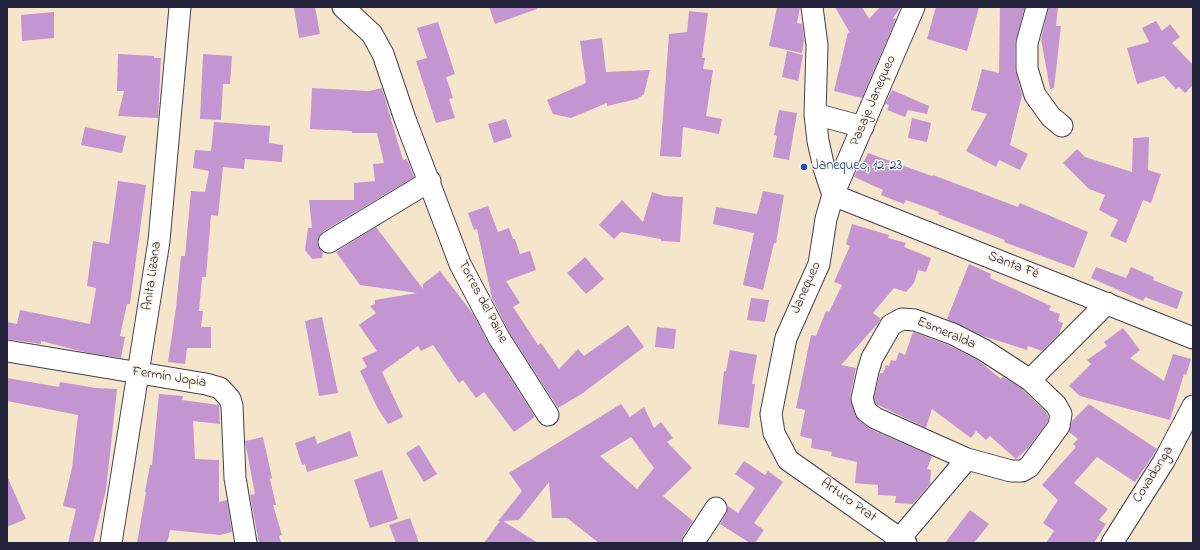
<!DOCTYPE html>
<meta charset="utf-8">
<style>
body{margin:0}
#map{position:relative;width:1200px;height:550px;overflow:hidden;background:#f5e5cb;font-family:"Indie Flower",sans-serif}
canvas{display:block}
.frame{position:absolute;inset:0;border:8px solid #22223b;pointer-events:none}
</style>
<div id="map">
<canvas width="1200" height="550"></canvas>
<div class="frame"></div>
</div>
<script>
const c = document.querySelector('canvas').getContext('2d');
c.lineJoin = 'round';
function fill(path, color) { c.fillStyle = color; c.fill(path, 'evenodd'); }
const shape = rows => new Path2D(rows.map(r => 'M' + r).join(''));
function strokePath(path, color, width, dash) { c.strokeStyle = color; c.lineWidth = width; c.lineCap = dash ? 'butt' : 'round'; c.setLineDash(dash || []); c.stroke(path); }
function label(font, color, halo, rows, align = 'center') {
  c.font = font + ' "Indie Flower",sans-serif'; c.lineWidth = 3; c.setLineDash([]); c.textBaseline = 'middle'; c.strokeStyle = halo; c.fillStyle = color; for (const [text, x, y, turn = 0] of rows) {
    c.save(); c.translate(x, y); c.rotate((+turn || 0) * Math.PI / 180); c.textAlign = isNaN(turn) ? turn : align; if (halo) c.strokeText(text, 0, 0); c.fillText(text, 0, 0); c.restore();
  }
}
const building = shape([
 [294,7,315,7,320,34,299,38],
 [489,7,536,7,537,9,495,24],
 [777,7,800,7,797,23,802,24,804,40,802,53,769,46],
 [835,7,862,7,869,19,880,7,901,7,893,18,896,19,862,98,834,91,848,32,850,33],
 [936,7,979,7,967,51,927,39],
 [1000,7,1025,7,1015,43,1015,69,1022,95,1010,145,1028,154,1020,170,999,160,996,167,966,151,987,114,971,110,982,69,999,73],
 [1049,7,1058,7,1056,26,1061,26,1054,88,1050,89,1041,39],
 [689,11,708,13,702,58,705,58,703,69,713,70,706,116,722,119,719,134,683,127,681,157,660,156,669,34,687,32],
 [54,12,54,38,22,41,21,15],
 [1156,21,1162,31,1170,24,1180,37,1172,43,1193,65,1193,85,1185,93,1179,87,1176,89,1164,76,1137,84,1127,48,1149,42,1142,28],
 [438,22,455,74,446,77,453,98,449,99,455,118,436,123,416,61,427,58,417,28],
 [602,38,606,72,650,70,644,94,637,99,607,106,607,103,571,118,553,114,547,100,586,83,580,41],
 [787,51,803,55,798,81,782,77],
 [118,54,154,56,154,58,161,58,158,118,118,116,124,91,117,91],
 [203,54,232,56,230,84,223,84,221,120,200,119],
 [312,88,369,91,382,88,403,160,407,159,414,177,322,232,319,236,317,242,319,248,323,252,322,258,312,259,305,250,308,228,312,228,309,200,354,200,354,183,375,181,373,164,384,163,377,133,352,133,352,131,310,129],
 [892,90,929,106,927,114,908,110,905,117,887,110,889,105,885,104],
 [779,110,797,113,789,160,773,157,777,136,774,135],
 [912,118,931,123,927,142,908,138],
 [506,119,512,137,494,143,488,124],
 [214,122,270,126,269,143,283,145,282,162,245,159,244,169,223,167,218,216,211,215,206,277,202,277,199,311,203,311,201,327,211,327,211,348,187,348,185,364,168,362,176,308,181,256,185,256,191,191,205,192,209,171,193,168,195,150,211,151],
 [85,127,126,136,122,153,81,145],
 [1149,137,1148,170,1161,174,1151,203,1143,200,1126,243,1110,236,1118,220,1099,210,1105,195,1089,189,1063,163,1077,149,1085,157,1132,172,1133,138],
 [868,153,932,176,933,175,1018,207,1020,203,1088,232,1074,268,1004,242,1005,240,938,214,939,212,906,200,904,204,881,195,883,190,854,177,860,163,862,165],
 [118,181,146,185,130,304,127,304,120,336,125,337,121,358,84,352,41,341,41,344,7,339,7,322,17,324,20,310,90,324,96,288,87,286,93,241,109,244],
 [763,191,784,195,776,243,774,243,763,290,743,285,754,233,713,224,716,207,757,214],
 [652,192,664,196,683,197,680,242,661,241,661,239,621,232,614,239,599,225,622,200,643,222],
 [488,206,498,232,509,228,513,239,515,239,520,254,530,251,536,270,506,281,520,303,513,307,538,345,541,343,559,369,578,349,584,356,628,325,644,347,583,393,558,408,509,332,492,298,477,229,474,230,468,213],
 [852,224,889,235,888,238,906,243,904,247,931,258,926,272,918,270,914,283,906,292,894,288,873,313,881,319,878,323,841,365,856,368,850,397,855,415,859,420,870,429,932,456,927,469,931,470,930,484,913,504,895,503,896,496,878,495,878,485,855,483,857,462,831,456,832,452,811,448,812,439,800,436,805,410,796,408,811,335,816,336,826,311,829,312,842,285,834,282,850,246,846,244],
 [376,227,423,289,423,284,440,271,473,314,489,344,535,417,514,432,484,392,476,398,463,380,459,383,433,345,421,351,418,346,382,372,403,417,388,424,378,409,360,371,367,367,362,358,377,351,359,325,376,313,370,306,375,304,375,300,417,293,360,285,336,252],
 [585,257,604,279,586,294,567,273],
 [969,264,991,274,990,278,1051,306,1049,310,1060,314,1058,321,1063,323,1059,334,1042,351,1028,346,1027,350,980,335,947,319],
 [1096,267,1126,278,1131,267,1154,277,1153,280,1183,292,1177,309,1145,297,1143,301,1091,278],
 [751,298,769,300,765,322,747,320],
 [322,317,338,393,319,396,305,321],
 [657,327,676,329,674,349,655,347],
 [1123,328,1140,350,1130,358,1164,381,1173,354,1191,359,1186,375,1184,374,1170,420,1080,396,1069,386,1091,364,1087,360,1107,346,1104,342],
 [913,332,948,345,978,360,1001,379,1003,377,1021,388,1046,412,1048,416,1048,421,1029,447,1016,459,990,436,986,440,976,431,971,438,932,409,926,428,876,404,874,398,880,373,883,373,886,365,889,366,891,360,896,361,899,352,905,355],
 [730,350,757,355,752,384,755,384,749,428,718,424,724,371,726,371],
 [7,378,59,387,60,382,96,388,117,389,106,490,93,543,68,543,76,509,63,506,72,468,78,415,7,401],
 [159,394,183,396,182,400,219,405,220,424,193,421,195,459,219,460,219,502,227,500,232,532,220,535,170,530,167,543,137,543,146,492,145,492,150,465,152,465],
 [621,404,630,417,644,407,654,428,661,422,673,438,667,442,692,468,663,496,693,521,683,536,681,543,599,543,567,518,552,518,549,482,519,520,503,521,538,543,484,543,500,521,498,521,522,491,509,473],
 [631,437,654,468,637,489,600,456],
 [1089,404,1157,449,1135,482,1097,457,1074,483,1108,509,1099,520,1106,524,1094,543,1046,543,1054,531,1043,523,1058,500,1042,485,1076,447,1073,444,1078,439,1069,432,1072,421],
 [350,431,358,456,307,472,305,464,302,465,295,443,315,436,317,444],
 [263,437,272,478,270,479,276,505,273,505,282,535,279,536,281,543,259,543,250,495,255,494,245,441],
 [419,445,437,474,424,482,406,453],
 [744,461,765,475,768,471,783,482,754,523,764,530,755,543,750,543,720,524,726,514,728,506,738,513,755,488,735,474],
 [382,470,398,519,370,528,354,480],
 [7,476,26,519,7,527],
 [970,510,989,524,974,543,945,543],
 [410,518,419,543,396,543,389,525]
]);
const minor = shape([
 [343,7,372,34,383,54,405,119,460,264,499,338,548,415],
 [812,7,817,45,815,114,818,141,824,168,833,195],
 [1037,7,1027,43,1027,69,1035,95,1051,117,1062,126],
 [815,114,863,127],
 [833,195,1193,338],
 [329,242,430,181],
 [902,319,915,320,953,334,984,350,1030,380,1056,405,1061,414,1059,426,1029,467,1022,471,1011,471,967,459,875,418,866,411,862,399,868,371,872,358,891,325,902,319],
 [7,351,206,384,220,388,230,399,232,406,235,478,246,543],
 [1030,380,1107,303],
 [111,543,159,241,180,7],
 [693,543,716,508],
 [896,543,967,459],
 [906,543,788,460,774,433,771,414,786,338,819,264,826,219,833,195,914,7],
 [1112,543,1164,461,1193,406]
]);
const markers = [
 [804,167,4,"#1a4fb4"]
];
const streetNames = [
 ["Pasaje Janequeo",874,101,-67],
 ["Santa Fé",1013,266,21],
 ["Anita Lizana",153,276,-82],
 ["Janequeo",807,288,-66],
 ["Torres del Paine",482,302,62],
 ["Esmeralda",946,334,23],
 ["Fermín Jopia",169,378,9],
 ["Covadonga",1154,475,-58],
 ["Arturo Prat",848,501,35]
];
const transitNames = [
 ["Janequeo, 12-23",812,167]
];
fill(building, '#c496d1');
strokePath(minor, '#423f51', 23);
strokePath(minor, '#fff', 21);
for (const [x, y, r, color] of markers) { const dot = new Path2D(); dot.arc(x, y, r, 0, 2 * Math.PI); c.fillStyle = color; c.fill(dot); strokePath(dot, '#fcf5e5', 1.5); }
label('14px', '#22223b', '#fcf5e5', streetNames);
label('14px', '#164399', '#fcf5e5', transitNames, 'left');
</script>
